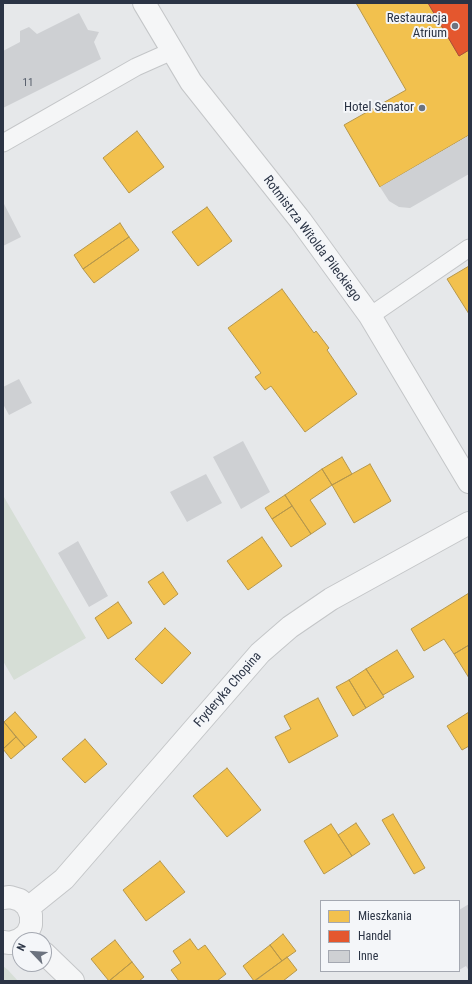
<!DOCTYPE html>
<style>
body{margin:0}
#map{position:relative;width:472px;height:984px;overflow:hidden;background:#e6e8ea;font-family:"Roboto Condensed",sans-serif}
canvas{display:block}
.frame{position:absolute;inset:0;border:4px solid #2b3445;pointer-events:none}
.legend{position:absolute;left:320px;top:900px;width:140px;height:72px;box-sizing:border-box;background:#f4f6f9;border:1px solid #a4a8b1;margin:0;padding:5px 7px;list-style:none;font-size:12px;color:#2b3445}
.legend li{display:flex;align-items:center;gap:8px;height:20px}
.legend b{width:20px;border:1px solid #a4a8b1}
.north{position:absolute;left:12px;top:932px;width:40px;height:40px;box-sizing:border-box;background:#f4f6f9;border:1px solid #a4a8b1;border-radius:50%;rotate:295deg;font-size:11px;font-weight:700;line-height:16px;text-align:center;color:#2b3445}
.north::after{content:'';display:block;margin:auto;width:14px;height:18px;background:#6c737f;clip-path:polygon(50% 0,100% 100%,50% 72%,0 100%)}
</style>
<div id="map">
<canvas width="472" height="984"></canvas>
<div class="frame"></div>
<ul class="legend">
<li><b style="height:11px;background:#f2c14e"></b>Mieszkania</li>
<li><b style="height:11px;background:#e4572e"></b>Handel</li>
<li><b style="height:11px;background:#ced0d3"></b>Inne</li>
</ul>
<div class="north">N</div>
</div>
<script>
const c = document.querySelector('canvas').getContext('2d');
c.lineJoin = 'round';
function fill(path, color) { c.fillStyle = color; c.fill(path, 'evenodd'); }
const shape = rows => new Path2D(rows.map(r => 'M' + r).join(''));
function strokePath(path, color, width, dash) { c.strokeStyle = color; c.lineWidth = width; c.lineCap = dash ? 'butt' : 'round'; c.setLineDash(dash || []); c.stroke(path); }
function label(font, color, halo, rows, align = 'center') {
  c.font = font + ' "Roboto Condensed",sans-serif'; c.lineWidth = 4; c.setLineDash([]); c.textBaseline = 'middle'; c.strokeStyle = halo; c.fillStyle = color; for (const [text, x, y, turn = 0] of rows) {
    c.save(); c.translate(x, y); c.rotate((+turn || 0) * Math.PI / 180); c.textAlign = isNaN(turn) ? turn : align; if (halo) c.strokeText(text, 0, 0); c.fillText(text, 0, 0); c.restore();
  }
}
const green = shape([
 [3,497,4,497,86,638,14,680,3,661],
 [3,966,8,970,18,981,3,981]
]);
const homes = shape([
 [356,3,428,3,459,56,469,50,469,135,380,187,344,125,406,90,356,3],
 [137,131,164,167,129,193,103,158,137,131],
 [207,207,232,241,198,266,172,232,207,207],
 [120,223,129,237,83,269,74,255,120,223],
 [129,237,139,250,94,283,83,269,129,237],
 [469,266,469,314,447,279,469,266],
 [282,289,314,333,316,331,329,348,327,350,357,394,305,432,271,386,265,390,255,377,261,373,228,328,282,289],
 [342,457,352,474,332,485,322,469,342,457],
 [370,464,391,501,354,523,332,485,370,464],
 [322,469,332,485,310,500,326,524,311,534,285,495,322,469],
 [285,495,292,506,272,519,265,508,285,495],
 [292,506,311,534,291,547,272,519,292,506],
 [262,537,282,566,248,590,227,561,262,537],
 [163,572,178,594,164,605,148,582,163,572],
 [469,593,469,645,454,654,444,639,424,651,411,629,469,593],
 [118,602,132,623,108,639,95,618,118,602],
 [165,628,191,653,162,684,135,659,165,628],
 [469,645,469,678,454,654,469,645],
 [397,650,414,677,383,695,366,669,397,650],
 [366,669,384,697,366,708,349,680,366,669],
 [349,680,366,708,353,716,336,687,349,680],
 [318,698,338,736,289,763,275,737,291,729,284,716,318,698],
 [15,712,37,737,25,747,4,722,15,712],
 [469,712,469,746,462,750,447,726,469,712],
 [4,722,16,737,3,749,3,723,4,722],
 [16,737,25,747,11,759,3,749,16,737],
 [85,739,107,764,85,783,62,759,85,739],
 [227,768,261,810,227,837,193,796,227,768],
 [393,814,425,868,414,874,382,820,393,814],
 [356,823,370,844,352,856,338,835,356,823],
 [331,824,352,856,324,874,304,841,331,824],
 [160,861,185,892,146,921,123,890,160,861],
 [283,934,296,951,282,961,270,945,283,934],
 [190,939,198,950,205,945,226,974,217,981,179,981,171,970,181,963,173,951,190,939],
 [115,940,132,962,109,981,91,959,115,940],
 [270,945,282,961,254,981,243,966,270,945],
 [287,957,297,970,283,981,255,981,287,957],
 [132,962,144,977,139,981,109,981,132,962]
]);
const shops = shape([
 [428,3,469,3,469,50,459,56,428,3]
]);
const building = shape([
 [79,13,88,30,99,32,94,42,101,59,3,108,3,51,20,42,20,31,29,27,37,34],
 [468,136,469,174,410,208,399,207,389,201,380,187],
 [3,202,21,237,3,246],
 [19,379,32,403,9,415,3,404,3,387],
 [243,441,270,492,241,509,213,457],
 [206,474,222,503,187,522,170,492],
 [78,541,108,596,89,607,58,553],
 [469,904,469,971,466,966,459,970,459,910]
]);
const service = shape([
 [3,143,136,67,172,51],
 [370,316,469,248]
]);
const minor = shape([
 [144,3,191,82,301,221,370,316,469,482],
 [3,898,10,897,20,900,27,906,31,915,31,925,27,934,19,940,10,943,3,942],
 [28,908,64,879,260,653,290,627,331,599,469,523],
 [44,953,73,981]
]);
const markers = [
 [455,26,4,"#6c737f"],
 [422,108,4,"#6c737f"]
];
const numberNames = [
 ["11",28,83]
];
const poiNames = [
 ["Restauracja",447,19],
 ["Atrium",447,34],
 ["Hotel Senator",414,108]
];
const streetNames = [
 ["Rotmistrza Witolda Pileckiego",312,239,53],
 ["Fryderyka Chopina",228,690,-49]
];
fill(green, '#d6ded6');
fill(homes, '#f2c14e');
strokePath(homes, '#b6974b', 1);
fill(shops, '#e4572e');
strokePath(shops, '#ac4c35', 1);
fill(building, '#ced0d3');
strokePath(service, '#c4c6c8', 19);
strokePath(minor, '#c4c6c8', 24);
strokePath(service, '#f5f6f7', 17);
strokePath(minor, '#f5f6f7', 22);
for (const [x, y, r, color] of markers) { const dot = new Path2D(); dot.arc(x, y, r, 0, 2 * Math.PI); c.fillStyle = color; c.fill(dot); strokePath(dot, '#f4f6f9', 1.5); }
label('11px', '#545c69', null, numberNames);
label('13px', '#2b3445', '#f4f6f9', poiNames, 'right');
label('13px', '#2b3445', '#f4f6f9', streetNames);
</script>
